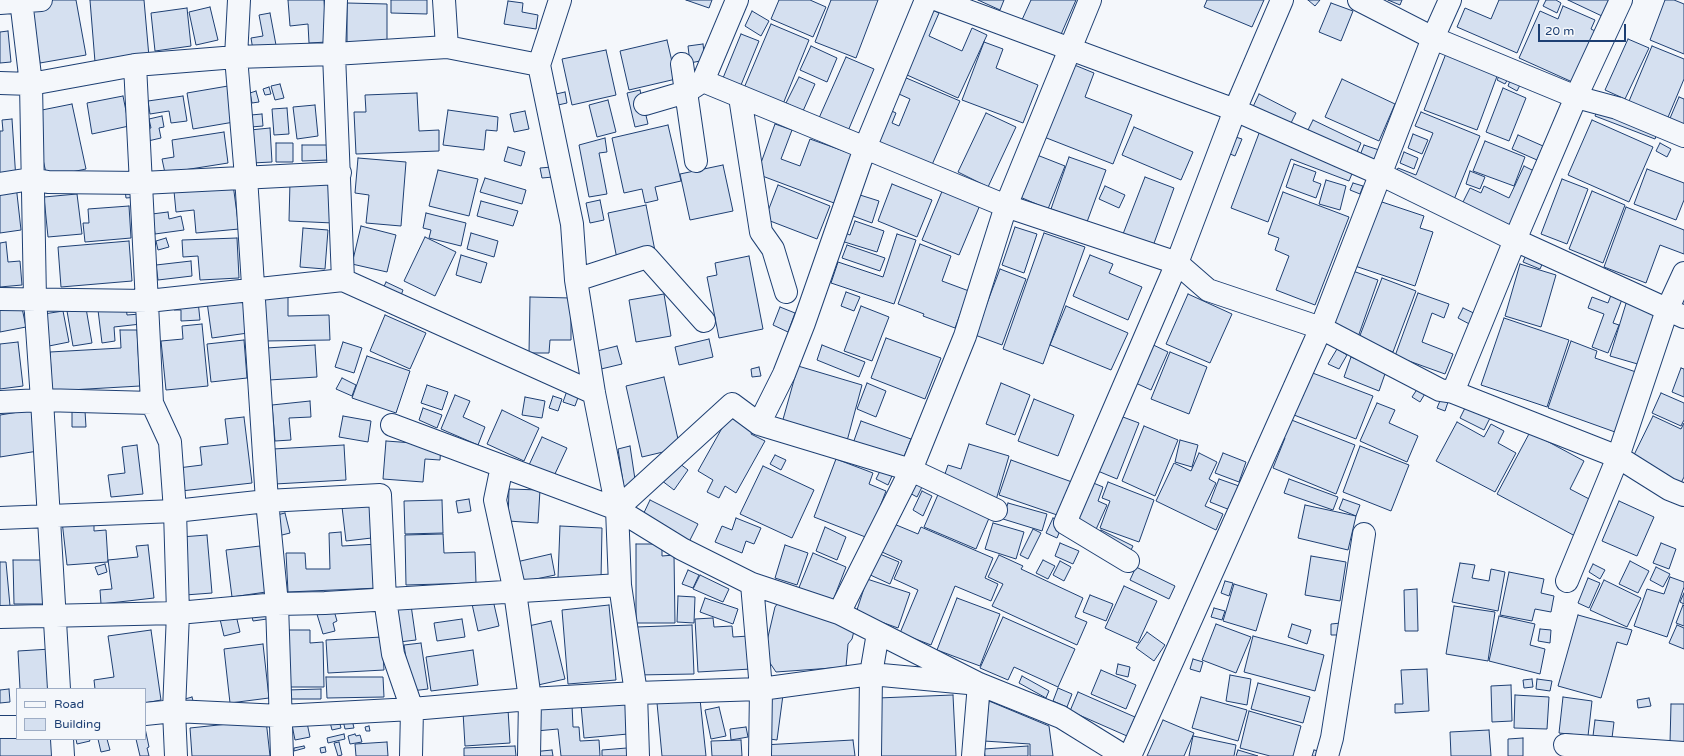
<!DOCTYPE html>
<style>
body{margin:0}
#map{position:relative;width:1684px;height:756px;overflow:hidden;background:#f4f7fb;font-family:"Varela Round",sans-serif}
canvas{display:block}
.legend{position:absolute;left:16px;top:688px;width:130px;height:52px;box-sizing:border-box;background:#f4f7fb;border:1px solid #9eadc5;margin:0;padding:5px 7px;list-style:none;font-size:12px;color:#1d3f73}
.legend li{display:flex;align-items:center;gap:8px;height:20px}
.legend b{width:20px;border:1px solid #9eadc5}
.scale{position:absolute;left:1538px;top:24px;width:88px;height:18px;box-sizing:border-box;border:2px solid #1d3f73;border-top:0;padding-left:5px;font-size:12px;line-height:14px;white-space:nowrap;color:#1d3f73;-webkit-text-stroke:3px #f4f7fb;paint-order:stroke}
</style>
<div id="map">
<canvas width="1684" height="756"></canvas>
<ul class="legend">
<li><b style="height:5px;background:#f4f7fb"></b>Road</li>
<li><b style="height:11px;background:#d5e0f0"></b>Building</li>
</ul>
<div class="scale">20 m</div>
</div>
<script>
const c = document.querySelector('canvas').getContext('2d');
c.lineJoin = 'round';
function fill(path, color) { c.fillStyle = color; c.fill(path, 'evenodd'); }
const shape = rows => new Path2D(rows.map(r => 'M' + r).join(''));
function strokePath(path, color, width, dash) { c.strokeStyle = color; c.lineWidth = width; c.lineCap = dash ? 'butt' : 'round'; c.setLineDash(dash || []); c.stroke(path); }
const building = shape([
 [29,0,76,0,86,55,40,63,29,0],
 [90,0,144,0,149,57,95,62,90,0],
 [288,0,324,0,327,42,309,43,308,24,290,26,288,0],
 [391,0,427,0,427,14,391,13,391,0],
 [686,0,712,0,709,8,686,0],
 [779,0,810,0,826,7,813,37,771,19,779,0],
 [831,0,878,0,856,58,815,42,831,0],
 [978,0,1004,0,1000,10,978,0],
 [1031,0,1076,0,1059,39,1021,22,1031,0],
 [1207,0,1264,0,1252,27,1204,7,1207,0],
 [1308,0,1320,0,1315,6,1308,0],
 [1388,0,1402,0,1400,5,1388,0],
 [1499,0,1539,0,1517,53,1457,27,1465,8,1491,19,1499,0],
 [1546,0,1556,0,1561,3,1557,13,1543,6,1546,0],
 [1568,0,1612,0,1604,17,1568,0],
 [1665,0,1674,0,1684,4,1684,54,1650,40,1665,0],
 [508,1,523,3,522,12,538,15,536,29,504,24,508,1],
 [347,3,387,4,387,46,347,46,347,3],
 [1331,3,1353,11,1341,41,1319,32,1331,3],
 [924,6,939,13,929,36,962,51,972,28,987,35,958,98,896,70,924,6],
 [1563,6,1595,20,1591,29,1601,34,1579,85,1519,58,1540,11,1558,19,1563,6],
 [210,7,218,40,196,45,189,12,210,7],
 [187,8,191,46,155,51,151,13,187,8],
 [752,11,769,21,761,36,745,26,752,11],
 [270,13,276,45,253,50,251,38,263,36,259,15,270,13],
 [771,24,809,40,783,104,744,88,771,24],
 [8,31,11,62,0,63,0,32,8,31],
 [741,34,759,41,741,85,723,78,741,34],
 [1628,39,1649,48,1625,99,1605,90,1628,39],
 [667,40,676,79,629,90,620,51,667,40],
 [984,42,1003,49,996,68,1038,85,1023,123,962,100,984,42],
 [703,44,705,60,690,63,688,46,703,44],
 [811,46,837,58,827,82,800,70,811,46],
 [1652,46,1684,59,1684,79,1666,122,1627,106,1652,46],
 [606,50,616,95,572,105,562,59,606,50],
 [1447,51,1499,71,1477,130,1424,110,1447,51],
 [846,57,874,69,848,131,819,118,846,57],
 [1072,64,1094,73,1085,97,1132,115,1113,164,1044,137,1072,64],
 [1502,71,1510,75,1505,84,1497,80,1502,71],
 [897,74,960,101,931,167,869,139,883,107,896,113,892,123,899,126,910,99,890,90,897,74],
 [799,77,815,84,803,111,786,103,799,77],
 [1511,78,1521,83,1517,91,1508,86,1511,78],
 [1342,79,1395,104,1379,141,1325,117,1342,79],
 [280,84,284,98,275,100,271,86,280,84],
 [228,86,234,122,193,129,187,93,228,86],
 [269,87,271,94,265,95,263,89,269,87],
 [1503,88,1526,98,1509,141,1486,132,1503,88],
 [640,90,648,124,635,127,627,93,640,90],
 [256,91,259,102,252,103,250,93,256,91],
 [565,92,567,103,558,105,556,94,565,92],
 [417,93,419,131,439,130,439,151,356,154,354,112,366,112,365,95,417,93],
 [1259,94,1296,113,1288,129,1251,111,1259,94],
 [123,96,129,126,92,134,87,103,123,96],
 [183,96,187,121,171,123,169,111,150,114,148,101,183,96],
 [1679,97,1684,99,1684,130,1668,123,1679,97],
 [608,100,616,132,597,137,589,105,608,100],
 [72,104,86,169,47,177,32,112,72,104],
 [315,105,318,136,297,139,293,107,315,105],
 [1599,105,1659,128,1655,139,1595,116,1599,105],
 [287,108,289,134,274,135,272,109,287,108],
 [448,110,498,117,497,131,486,130,484,150,443,145,448,110],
 [525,111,529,129,514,132,510,114,525,111],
 [1421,112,1480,136,1453,202,1394,177,1398,168,1416,175,1433,133,1415,126,1421,112],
 [986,113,1016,127,988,187,958,172,986,113],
 [262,114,263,126,251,127,251,115,262,114],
 [162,116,164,127,159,128,161,138,148,141,145,129,151,128,149,119,162,116],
 [12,119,16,180,0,182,0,131,3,131,2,120,12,119],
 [1313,120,1361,143,1354,159,1305,136,1313,120],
 [1592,120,1653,147,1629,202,1568,175,1592,120],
 [775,124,792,130,781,159,800,166,810,139,852,154,834,203,757,174,775,124],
 [668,125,681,181,655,187,658,200,645,203,642,189,624,193,612,138,668,125],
 [1134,127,1193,152,1181,180,1122,155,1134,127],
 [270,128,272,162,252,163,250,130,270,128],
 [1261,128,1356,164,1349,181,1291,159,1268,222,1231,208,1261,128],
 [224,132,228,163,165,173,162,159,174,157,172,140,224,132],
 [1413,134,1428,140,1422,154,1408,148,1413,134],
 [1229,135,1242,139,1235,156,1223,151,1229,135],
 [1518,135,1543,146,1537,160,1512,149,1518,135],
 [605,138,607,152,599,153,607,194,589,197,579,145,605,138],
 [1485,141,1525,157,1514,186,1473,171,1485,141],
 [276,143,293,143,293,162,276,162,276,143],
 [1660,143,1671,149,1667,157,1656,151,1660,143],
 [302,145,327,145,328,160,302,161,302,145],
 [1364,145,1379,150,1371,169,1357,163,1364,145],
 [508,147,525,152,521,166,504,161,508,147],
 [1404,152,1418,158,1414,169,1400,163,1404,152],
 [1037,155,1065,166,1048,209,1020,197,1037,155],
 [1069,157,1106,170,1087,222,1051,209,1069,157],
 [358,158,406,162,401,226,366,223,369,195,355,193,358,158],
 [1294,164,1316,172,1313,181,1321,184,1316,198,1286,187,1294,164],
 [723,165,733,211,690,220,680,174,723,165],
 [1524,166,1538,173,1513,228,1462,204,1470,188,1481,193,1484,186,1509,198,1524,166],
 [552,167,553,177,542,178,540,168,552,167],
 [1647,169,1684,183,1684,200,1676,220,1634,204,1647,169],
 [438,170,478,179,469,216,429,206,438,170],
 [1470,171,1485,177,1480,189,1466,184,1470,171],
 [1145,177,1174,188,1153,246,1123,234,1145,177],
 [485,178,526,190,522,204,480,192,485,178],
 [1562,179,1588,189,1567,244,1541,234,1562,179],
 [1326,180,1346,186,1340,210,1319,204,1326,180],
 [290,182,334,183,333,223,289,221,290,182],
 [1353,183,1363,186,1360,194,1350,190,1353,183],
 [233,184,239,229,196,233,194,210,176,212,174,191,233,184],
 [892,184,932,200,917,237,878,221,892,184],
 [16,185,21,230,0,233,0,187,16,185],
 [778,185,830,206,817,239,765,219,778,185],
 [1105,186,1125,195,1119,208,1099,199,1105,186],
 [943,189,980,205,959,255,922,240,943,189],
 [125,190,138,197,126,198,125,190],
 [1592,191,1625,205,1603,263,1569,249,1592,191],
 [1283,192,1349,217,1315,305,1276,290,1289,256,1275,250,1279,238,1268,234,1283,192],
 [77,194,82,234,48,237,44,197,77,194],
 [860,195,879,201,872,223,853,216,860,195],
 [1373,199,1424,216,1420,228,1433,232,1415,286,1352,265,1373,199],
 [600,200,604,220,590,223,586,203,600,200],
 [481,201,518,211,513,226,477,216,481,201],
 [646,205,656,256,618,264,608,213,646,205],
 [129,206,131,238,85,242,83,223,89,223,88,209,129,206],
 [1626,207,1684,230,1684,254,1660,245,1646,283,1604,267,1626,207],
 [168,212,169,219,181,216,184,230,155,234,152,214,168,212],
 [426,213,466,223,461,246,429,238,431,230,423,228,426,213],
 [855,221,884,231,877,252,838,240,841,231,850,235,855,221],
 [361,226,396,235,387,272,352,264,361,226],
 [1015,227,1037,234,1024,273,1002,265,1015,227],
 [303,228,328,230,325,269,300,267,303,228],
 [471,233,498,241,494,257,467,249,471,233],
 [1044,233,1085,247,1043,364,1003,349,1044,233],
 [897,234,916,240,894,304,831,283,838,262,883,277,897,234],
 [425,237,456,252,435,296,404,281,425,237],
 [166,238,169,247,158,250,156,241,166,238],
 [237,238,239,278,200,280,198,256,183,257,182,240,237,238],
 [129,241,132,281,61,287,58,247,129,241],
 [6,242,8,262,20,261,22,285,0,287,0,243,6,242],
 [920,244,951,256,942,281,969,291,955,328,923,316,924,314,898,304,920,244],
 [847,245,885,258,880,271,842,258,847,245],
 [1527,253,1544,260,1540,269,1523,262,1527,253],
 [461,255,487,263,481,283,456,275,461,255],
 [1090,255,1113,264,1109,273,1142,287,1128,320,1073,296,1090,255],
 [749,256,763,329,719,338,707,277,717,275,715,263,749,256],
 [191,261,192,276,158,280,156,265,191,261],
 [1520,264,1556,275,1541,327,1505,316,1520,264],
 [1000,269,1026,279,1002,345,975,335,1000,269],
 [1350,270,1378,280,1357,340,1329,330,1350,270],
 [1382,278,1416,291,1393,352,1359,338,1382,278],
 [386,282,403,290,400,298,382,291,386,282],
 [1613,290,1624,294,1613,323,1619,325,1608,353,1592,347,1604,314,1588,308,1592,297,1608,303,1613,290],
 [846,292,860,297,854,311,841,306,846,292],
 [288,293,288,316,329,315,330,340,265,341,264,294,288,293],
 [1418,293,1449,304,1444,318,1432,313,1422,342,1453,354,1445,374,1395,356,1418,293],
 [664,294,671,336,636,342,629,300,664,294],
 [1188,294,1232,314,1210,363,1166,344,1188,294],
 [243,297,248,333,212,338,207,302,243,297],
 [530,297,571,298,571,340,550,340,549,353,529,353,530,297],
 [1628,297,1659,307,1641,365,1610,356,1628,297],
 [198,301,200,320,181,321,181,310,174,310,174,303,198,301],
 [21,303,26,327,0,332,0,307,21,303],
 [126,306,127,315,140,314,141,324,114,327,115,341,102,343,98,310,126,306],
 [861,306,889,317,872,361,844,351,861,306],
 [1066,306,1128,333,1111,370,1050,345,1066,306],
 [780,307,795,313,788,332,773,325,780,307],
 [86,308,92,343,73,346,67,311,86,308],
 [1463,308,1480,316,1475,327,1458,318,1463,308],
 [63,311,69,342,49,346,44,314,63,311],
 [385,315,426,333,410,369,370,351,385,315],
 [1504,318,1569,340,1547,407,1481,385,1504,318],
 [202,324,208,386,166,390,161,341,183,339,182,326,202,324],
 [120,330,137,330,140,386,52,391,50,352,121,348,120,330],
 [886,338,941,358,925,399,871,378,886,338],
 [709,339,713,357,679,365,675,347,709,339],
 [244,340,247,378,211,382,207,344,244,340],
 [1145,341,1168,352,1151,390,1129,380,1145,341],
 [1571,341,1597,351,1595,358,1636,372,1615,432,1548,408,1571,341],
 [18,342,23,386,0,389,0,344,18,342],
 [343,342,362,348,354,373,335,367,343,342],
 [315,345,317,377,269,380,266,348,315,345],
 [822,345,865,362,859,377,817,360,822,345],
 [617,346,622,364,601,369,597,351,617,346],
 [1337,349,1347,355,1339,369,1328,364,1337,349],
 [1170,352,1207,367,1189,414,1151,399,1170,352],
 [367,356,410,371,396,413,352,398,367,356],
 [1351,357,1386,371,1379,391,1344,377,1351,357],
 [798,366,862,385,847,441,782,423,798,366],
 [759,367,761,376,752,377,751,369,759,367],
 [1681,368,1684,369,1684,397,1672,392,1681,368],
 [1310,372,1373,396,1356,439,1294,415,1310,372],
 [664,377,680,448,642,457,626,386,664,377],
 [342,378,356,385,352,396,336,389,342,378],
 [867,383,886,391,876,417,857,409,867,383],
 [1001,383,1030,395,1015,435,986,424,1001,383],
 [427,385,448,392,442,410,421,403,427,385],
 [568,388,580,392,575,406,563,402,568,388],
 [1418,388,1426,392,1420,402,1412,397,1418,388],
 [1661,393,1684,403,1684,420,1681,426,1652,413,1661,393],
 [455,395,470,401,463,417,485,427,478,445,441,429,455,395],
 [553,396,562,399,558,411,549,408,553,396],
 [1442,396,1449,399,1445,411,1437,408,1442,396],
 [525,397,545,401,542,418,522,415,525,397],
 [1034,399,1074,415,1058,456,1018,441,1034,399],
 [310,401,311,417,289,418,291,440,275,441,272,405,310,401],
 [1377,403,1395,410,1389,423,1418,436,1407,462,1360,441,1377,403],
 [1467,404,1491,416,1484,430,1460,418,1467,404],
 [423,408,442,415,437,428,419,420,423,408],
 [31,410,38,451,0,457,0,415,31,410],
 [502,410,539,428,524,461,487,444,502,410],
 [72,411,85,411,86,427,72,427,72,411],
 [731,412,755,425,751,434,765,441,736,493,725,486,719,498,707,492,713,480,698,471,731,412],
 [1115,414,1139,423,1117,479,1093,469,1115,414],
 [343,416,371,421,368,442,339,437,343,416],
 [1653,416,1681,429,1684,423,1684,477,1681,483,1632,459,1653,416],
 [244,417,252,483,181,491,178,468,202,465,200,447,228,444,225,419,244,417],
 [1289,419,1355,445,1336,494,1273,468,1285,438,1282,437,1289,419],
 [861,421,911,439,900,467,851,449,861,421],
 [1457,422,1484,437,1491,424,1504,431,1498,443,1516,453,1495,492,1436,461,1457,422],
 [1144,426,1178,440,1155,496,1122,481,1144,426],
 [1530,432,1584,461,1570,489,1593,501,1575,536,1497,494,1530,432],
 [542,437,567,448,554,476,529,465,542,437],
 [1180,440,1198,445,1192,467,1175,462,1180,440],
 [386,441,441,445,440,460,425,459,423,482,383,479,386,441],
 [969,444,1009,456,996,500,942,483,948,465,961,469,969,444],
 [137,445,143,494,111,497,108,475,125,473,122,447,137,445],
 [344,445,346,480,275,484,273,449,344,445],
 [630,446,636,486,624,488,618,449,630,446],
 [1360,446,1409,465,1391,511,1343,492,1360,446],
 [1199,453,1217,462,1209,479,1216,483,1205,506,1223,514,1216,530,1156,501,1174,463,1191,471,1199,453],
 [1223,453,1246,462,1239,482,1215,473,1223,453],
 [775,455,786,460,781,470,770,464,775,455],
 [836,459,873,473,869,484,886,491,868,538,814,517,836,459],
 [675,460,688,470,674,490,661,480,675,460],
 [1011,460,1072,482,1060,516,999,495,1011,460],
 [763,466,814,490,792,538,740,514,763,466],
 [880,471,892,476,888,485,876,479,880,471],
 [1219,479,1239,486,1230,510,1210,502,1219,479],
 [1289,479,1338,497,1333,510,1284,493,1289,479],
 [912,481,922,487,917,497,906,491,912,481],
 [1091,482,1103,487,1098,501,1107,505,1093,536,1070,526,1091,482],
 [1108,482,1154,500,1139,542,1100,528,1110,501,1102,498,1108,482],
 [509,489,540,490,538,523,508,521,509,489],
 [940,490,992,511,976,549,924,527,940,490],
 [922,491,932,496,923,516,913,510,922,491],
 [469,499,471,511,458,513,456,501,469,499],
 [1343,499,1360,505,1356,516,1339,509,1343,499],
 [442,500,443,533,405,534,404,501,442,500],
 [650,500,698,524,688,544,641,519,650,500],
 [1619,501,1654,517,1637,556,1602,541,1619,501],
 [376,502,380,537,346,541,342,507,376,502],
 [1008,503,1047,514,1042,531,1003,519,1008,503],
 [1305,505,1356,516,1348,550,1298,538,1305,505],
 [285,513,290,533,278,536,273,516,285,513],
 [736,518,761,528,754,544,746,541,742,553,715,542,722,526,732,530,736,518],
 [1053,518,1063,523,1057,538,1046,533,1053,518],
 [62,521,94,521,94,531,106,530,108,562,67,565,62,521],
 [993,523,1024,532,1016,559,985,549,993,523],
 [894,524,918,534,921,527,993,558,985,578,998,584,991,601,955,586,931,645,900,633,918,590,894,579,902,561,882,552,894,524],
 [560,526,602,528,601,579,558,578,560,526],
 [825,527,846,537,837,560,816,551,825,527],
 [1033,529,1041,533,1028,559,1020,555,1033,529],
 [1101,530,1133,546,1128,556,1096,540,1101,530],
 [341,532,342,546,378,544,379,588,288,592,286,553,305,553,306,569,330,569,329,533,341,532],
 [443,534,444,553,475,552,476,583,406,585,405,535,443,534],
 [207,535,212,593,185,595,181,537,207,535],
 [1060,543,1079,551,1073,564,1055,556,1060,543],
 [1661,543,1676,549,1669,569,1653,563,1661,543],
 [636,544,662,544,662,556,674,555,675,623,636,623,636,544],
 [148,545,154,598,101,604,100,590,112,589,108,560,138,557,136,546,148,545],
 [785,545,808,553,797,585,775,578,785,545],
 [260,546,266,592,232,597,226,550,260,546],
 [875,552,899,562,890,584,866,573,875,552],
 [813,553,846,567,832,603,798,590,813,553],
 [551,554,555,575,517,583,512,563,551,554],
 [999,555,1023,566,1021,569,1083,598,1075,617,1087,622,1077,645,992,606,1003,584,988,577,999,555],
 [1311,556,1346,562,1340,601,1305,595,1311,556],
 [13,560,46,560,46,604,14,604,13,560],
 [1043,560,1055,566,1048,579,1036,573,1043,560],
 [1060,561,1071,567,1064,581,1053,575,1060,561],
 [1630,561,1649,571,1638,593,1619,584,1630,561],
 [0,562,6,562,10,606,0,607,0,562],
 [1460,563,1475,565,1472,578,1489,581,1491,569,1505,572,1498,611,1452,602,1460,563],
 [105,564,107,572,98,575,95,567,105,564],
 [1593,564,1605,570,1600,579,1589,572,1593,564],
 [1136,567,1175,586,1169,599,1130,580,1136,567],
 [1656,567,1670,574,1663,587,1650,580,1656,567],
 [688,570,699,575,693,588,682,584,688,570],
 [1509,572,1544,579,1541,593,1554,596,1551,612,1535,609,1532,621,1500,615,1509,572],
 [700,575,729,589,723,602,693,589,700,575],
 [1670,577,1684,582,1684,587,1667,637,1634,626,1647,589,1664,594,1670,577],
 [1588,578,1600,583,1589,608,1578,603,1588,578],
 [867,579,910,593,898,628,856,613,867,579],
 [1604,580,1641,598,1627,627,1590,610,1604,580],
 [1225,581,1233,583,1229,596,1221,593,1225,581],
 [1234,584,1267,594,1256,631,1223,621,1234,584],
 [1124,586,1157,601,1138,643,1105,628,1124,586],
 [1417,589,1418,631,1405,631,1404,590,1417,589],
 [1684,593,1684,604,1680,602,1684,593],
 [1090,595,1113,604,1106,621,1083,612,1090,595],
 [678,596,695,597,694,623,677,622,678,596],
 [705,598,738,609,733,624,700,612,705,598],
 [957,598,1000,614,980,666,937,650,957,598],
 [781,599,855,627,852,639,848,644,846,667,776,672,764,654,775,607,781,599],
 [493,600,499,626,478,631,472,604,493,600],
 [411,605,416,640,399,642,394,607,411,605],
 [609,605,616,680,568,684,562,610,609,605],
 [1683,605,1684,606,1684,626,1676,623,1683,605],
 [1454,606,1495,612,1488,661,1446,654,1454,606],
 [333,607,337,621,333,623,335,631,323,634,316,611,333,607],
 [1214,608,1225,611,1222,620,1211,617,1214,608],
 [265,609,267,619,253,621,251,612,265,609],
 [235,611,240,632,224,636,219,615,235,611],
 [1578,615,1632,630,1627,645,1617,642,1601,698,1558,686,1578,615],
 [1499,616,1535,624,1530,645,1545,649,1540,674,1489,661,1499,616],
 [1003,617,1075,649,1058,687,1014,667,1008,680,980,668,1003,617],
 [713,618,714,627,732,626,733,637,749,636,751,669,698,672,695,619,713,618],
 [462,619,465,637,437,641,434,623,462,619],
 [551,621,565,679,538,685,524,627,551,621],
 [1341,623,1341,635,1331,635,1331,624,1341,623],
 [1216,624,1251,637,1236,673,1202,660,1216,624],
 [1292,624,1311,630,1307,644,1288,637,1292,624],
 [692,625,694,674,637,675,636,627,692,625],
 [1677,625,1684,628,1684,649,1669,643,1677,625],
 [1540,629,1551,630,1550,643,1538,641,1540,629],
 [151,630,161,700,145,703,145,689,95,689,94,680,114,677,108,636,151,630],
 [284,630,310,630,310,643,323,642,324,687,285,687,284,630],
 [1147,632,1165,645,1154,661,1136,648,1147,632],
 [1253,636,1324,655,1315,691,1244,672,1253,636],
 [382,637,384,670,328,673,326,640,382,637],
 [421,643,428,689,411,691,404,645,421,643],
 [263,644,269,698,230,703,224,649,263,644],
 [51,649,53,689,20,689,18,651,51,649],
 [473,650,478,685,431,691,426,657,473,650],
 [1193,659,1203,662,1200,672,1190,669,1193,659],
 [1118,664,1130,667,1128,677,1116,674,1118,664],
 [1427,669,1429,711,1395,713,1395,704,1403,704,1401,670,1427,669],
 [1101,670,1136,685,1126,709,1091,694,1101,670],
 [1230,675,1251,679,1247,705,1226,701,1230,675],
 [1022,676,1049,691,1046,698,1019,683,1022,676],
 [326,677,383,677,384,697,327,698,326,677],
 [1532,679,1533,687,1524,688,1523,680,1532,679],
 [1537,679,1552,681,1550,691,1536,689,1537,679],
 [1258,683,1310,697,1303,723,1251,709,1258,683],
 [1511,685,1512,721,1492,722,1491,686,1511,685],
 [1058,688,1072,694,1067,707,1053,701,1058,688],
 [9,689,10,702,0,703,0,690,9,689],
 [321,689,321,699,287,699,287,690,321,689],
 [1078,692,1135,717,1127,736,1070,711,1078,692],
 [768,693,783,695,777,740,762,738,768,693],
 [953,695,956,756,880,756,878,698,953,695],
 [1515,695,1549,697,1547,729,1514,728,1515,695],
 [192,697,195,708,188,709,185,699,192,697],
 [1201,697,1247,710,1238,741,1192,728,1201,697],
 [1563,697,1592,701,1588,736,1559,733,1563,697],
 [1649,698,1651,706,1638,708,1637,700,1649,698],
 [700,699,706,756,662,756,657,703,700,699],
 [625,700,628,734,584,738,581,705,625,700],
 [989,701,1049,726,1053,756,1030,756,1030,744,984,741,989,701],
 [572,704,573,727,579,727,580,741,599,740,600,756,561,756,558,729,536,731,534,706,572,704],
 [1671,704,1684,704,1684,743,1670,743,1671,704],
 [719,707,726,736,711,739,705,710,719,707],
 [508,709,510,743,465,746,463,712,508,709],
 [1249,711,1301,726,1293,756,1270,756,1240,748,1249,711],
 [353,714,355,723,353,724,354,728,345,729,342,716,353,714],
 [338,716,341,728,332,730,329,718,338,716],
 [306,718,310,737,295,740,291,720,306,718],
 [266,720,270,756,192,756,190,728,266,720],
 [1163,720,1194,733,1184,756,1147,756,1163,720],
 [1595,720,1614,722,1612,738,1593,736,1595,720],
 [369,726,370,731,366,731,365,727,369,726],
 [746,727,748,737,731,740,730,729,746,727],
 [145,728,149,747,147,748,149,756,140,756,136,739,145,739,145,728],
 [1489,730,1491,756,1451,756,1450,732,1489,730],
 [17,731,17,739,58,739,60,756,0,756,0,732,17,731],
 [344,734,345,739,328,743,327,738,344,734],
 [355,734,356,736,360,735,362,742,350,744,348,736,355,734],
 [1193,736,1236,745,1234,756,1189,756,1193,736],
 [1523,738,1523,756,1508,756,1508,739,1523,738],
 [76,739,89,739,90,741,77,744,76,739],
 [98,739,107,739,110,750,101,752,98,739],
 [741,740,742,756,712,756,711,741,741,740],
 [853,740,855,756,764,756,763,745,853,740],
 [339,742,342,755,338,756,334,743,339,742],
 [387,742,388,756,356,756,355,744,387,742],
 [304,746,305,748,294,751,294,748,304,746],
 [515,746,516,756,464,756,464,748,515,746],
 [1028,746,1028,756,985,756,984,749,1028,746],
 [325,747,326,752,321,753,320,748,325,747],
 [627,748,627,756,602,756,602,750,627,748],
 [552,750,553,756,532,756,532,752,552,750],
 [1238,750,1258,756,1236,756,1238,750],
 [1314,750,1323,752,1322,756,1312,756,1314,750]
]);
const minor = shape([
 [21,0,31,84,35,299,42,400,59,689],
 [239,0,236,57,246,177,267,501,277,604,282,756],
 [336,0,334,54,343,280],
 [444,0,447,47],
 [560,0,539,65,572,224,576,280,594,393,617,509,620,585,636,693,638,756],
 [938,0,1235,110,1380,174,1515,240,1684,317],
 [1359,0,1433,38,1576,97,1617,108,1684,136],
 [0,3,41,0],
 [682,64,696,161],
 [135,65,152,403,170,442,175,511,178,613,174,711,176,756],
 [703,81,1006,206,1177,263,1208,290,1321,328,1440,390,1453,392,1618,457,1669,489,1684,495],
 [0,83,31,84,135,65,236,57,334,54,447,47,539,65],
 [740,97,761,232,773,249,786,292],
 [645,104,686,92,703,81,737,0],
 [0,184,31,179,48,182,142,183,340,173],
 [576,280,647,257,704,321],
 [0,299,148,301,343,280,594,393],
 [1453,392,1515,240,1576,97,1621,0],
 [0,402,42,400,152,403],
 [759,424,784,374,804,323,865,148,926,0],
 [392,425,617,509,682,549,752,584,839,613,979,684,1061,717,1124,756],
 [502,466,495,500,515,592,530,699,529,756],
 [617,509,732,404,759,424,911,470,996,510],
 [0,518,175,511,267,501,380,495,385,599,393,654,412,709,411,756],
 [1128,561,1065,523,1177,263,1235,110,1282,0],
 [1567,581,1618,457,1667,310,1684,273],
 [752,584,761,689,760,756],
 [839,613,911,470,965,336,1006,206,1090,0],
 [0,617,178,613,277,604,325,603,620,585],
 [145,714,174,711,281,716,412,709,530,699,636,693,761,689,871,674,979,684,973,756],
 [0,727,17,727],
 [62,739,63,756],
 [1565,745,1684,753],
 [870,756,871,674,878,633],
 [1130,756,1321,328,1433,38,1450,0],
 [1327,756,1332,738,1364,534]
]);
fill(building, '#d5e0f0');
strokePath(building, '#1d3f73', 1);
strokePath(minor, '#1d3f73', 24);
strokePath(minor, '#f4f7fb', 22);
</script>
